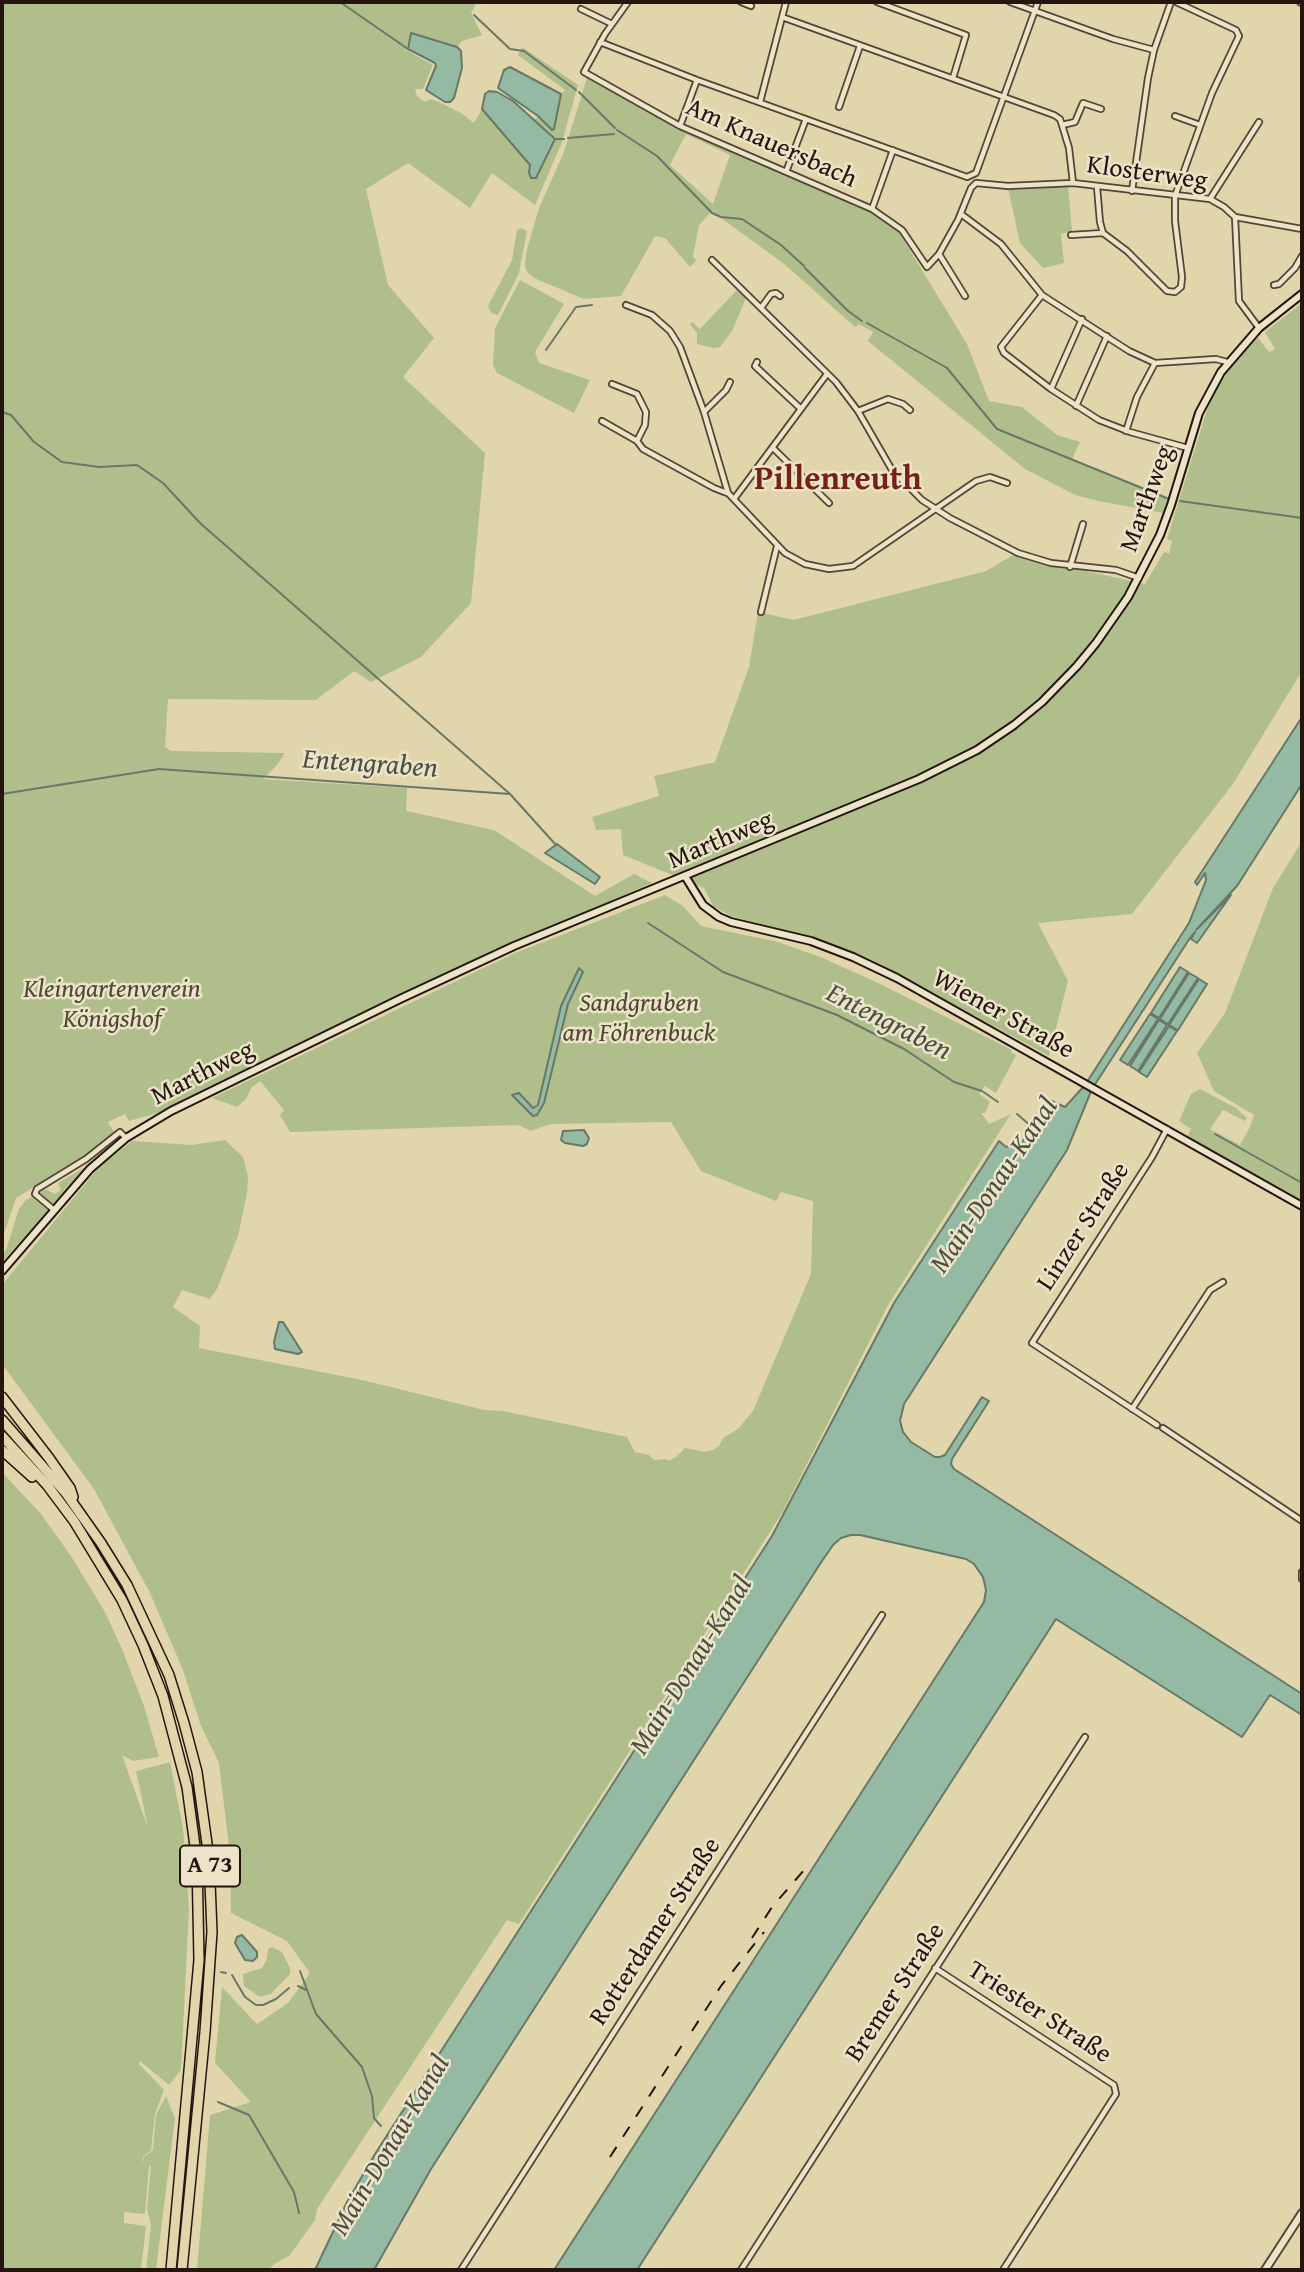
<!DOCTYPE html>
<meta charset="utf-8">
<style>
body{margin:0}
#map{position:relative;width:1304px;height:2272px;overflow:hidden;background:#e1d6ab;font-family:"Gentium Book Plus",serif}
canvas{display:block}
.frame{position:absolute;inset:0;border:4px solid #25150e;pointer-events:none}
</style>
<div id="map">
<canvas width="1304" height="2272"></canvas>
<div class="frame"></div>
</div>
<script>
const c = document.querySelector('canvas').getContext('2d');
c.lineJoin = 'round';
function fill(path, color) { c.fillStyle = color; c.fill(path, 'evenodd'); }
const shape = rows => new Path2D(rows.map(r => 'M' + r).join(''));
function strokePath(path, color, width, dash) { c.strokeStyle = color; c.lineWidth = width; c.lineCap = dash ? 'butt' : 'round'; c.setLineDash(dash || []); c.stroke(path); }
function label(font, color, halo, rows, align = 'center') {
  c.font = font + ' "Gentium Book Plus",serif'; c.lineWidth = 5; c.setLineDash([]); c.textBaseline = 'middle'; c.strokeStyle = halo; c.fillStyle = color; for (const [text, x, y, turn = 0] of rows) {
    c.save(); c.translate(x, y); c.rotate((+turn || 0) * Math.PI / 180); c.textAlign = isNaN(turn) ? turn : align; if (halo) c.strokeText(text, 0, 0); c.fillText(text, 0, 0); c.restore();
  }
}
const green = shape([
 [2,2,477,2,471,13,482,35,462,41,457,47,411,33,406,50,433,65,423,89,415,89,417,96,425,102,430,99,439,102,461,113,474,123,482,109,531,165,555,139,534,120,538,116,552,130,554,129,561,94,565,90,518,55,522,47,578,85,562,142,535,205,492,173,470,208,408,163,366,189,388,285,434,338,403,377,485,453,471,603,421,657,371,682,354,671,316,700,168,699,165,747,171,751,285,753,277,765,263,779,407,788,406,811,494,830,595,896,634,874,652,883,536,933,157,1113,129,1121,125,1114,108,1122,114,1132,88,1154,16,1198,2,1239],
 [587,78,678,127,892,221,967,344,989,401,1022,407,1057,435,1080,442,1072,459,1167,498,1164,513,1098,501,1075,495,1025,469,868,341,873,332,859,324,855,327,783,263,721,218,710,213,699,225,693,256,696,261,690,267,665,238,655,236,621,296,584,299,534,278,527,272,525,265,526,253,539,208,564,152],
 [686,134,730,155,713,204,670,165],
 [1068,185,1072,231,1061,234,1064,263,1043,268,1020,243,1008,188],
 [521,228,527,231,519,273,498,315,491,313,488,306,512,260,517,230],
 [520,280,564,304,535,352,539,363,590,380,574,413,497,373,493,365,495,328],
 [737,290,746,298,732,331,720,347,714,348,697,344,697,333,690,324,692,322,700,329],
 [1302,303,1302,671,1233,784,1132,914,1038,923,1068,981,1049,1056,868,958,811,937,731,916,713,906,704,888,623,855,621,829,596,830,592,817,659,796,654,776,715,762,749,667,758,612,794,620,986,571,1013,555,1145,584,1164,552,1169,554,1172,541,1167,539,1211,397,1237,356,1258,338,1269,352,1275,349,1265,332],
 [1302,841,1302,1202,1187,1137,1191,1129,1179,1121,1191,1094,1200,1089,1236,1108,1247,1118,1245,1121,1223,1110,1210,1129,1240,1145,1250,1127,1254,1115,1214,1091,1197,1053,1225,1013,1273,888],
 [665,895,683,906,701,926,778,942,823,958,878,983,1012,1050,1011,1052,1016,1055,996,1093,985,1086,979,1094,990,1102,985,1113,981,1113,989,1124,1011,1114,888,1305,782,1513,519,1924,507,1920,317,2209,315,2220,290,2255,273,2265,269,2270,197,2270,210,2115,251,2102,215,2063,222,1987,257,2024,288,2003,310,1973,287,1941,231,1913,230,1855,219,1763,201,1726,183,1670,150,1593,94,1489,2,1364,2,1285,99,1167,132,1141,192,1145,225,1140,243,1157,248,1177,247,1193,238,1236,217,1289,210,1299,182,1290,173,1307,200,1326,199,1348,362,1380,484,1410,503,1411,627,1437,635,1452,649,1455,654,1460,666,1459,668,1461,676,1457,685,1448,705,1452,713,1450,719,1446,723,1438,738,1429,753,1411,811,1274,813,1201,781,1192,776,1201,701,1171,671,1122,550,1124,531,1131,518,1125,290,1132,280,1115,284,1110,260,1081,251,1088,246,1099,237,1107,212,1098,515,953],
 [84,1168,85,1170,2,1262,2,1255,6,1250,19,1209,26,1200,45,1189,55,1194,61,1190,58,1183],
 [2,1472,41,1514,71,1556,105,1612,122,1649,144,1706,159,1757,133,1761,122,1755,148,1828,136,1771,170,1762,183,1828,189,1909,181,2070,169,2085,140,2061,139,2064,164,2090,155,2114,151,2150,143,2157,142,2166,144,2157,153,2150,156,2115,166,2096,175,2118,156,2270,146,2270,151,2225,147,2209,151,2166,149,2166,145,2214,124,2212,124,2223,146,2226,141,2270,2,2270],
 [272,1947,282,1952,290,1968,290,1974,271,1994,260,1997,244,1986,243,1974,262,1968,267,1959,268,1949]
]);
const water = shape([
 [411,33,457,47,461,51,462,68,454,98,450,102,445,102,426,90,436,66,435,63,408,49,411,33],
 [510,67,561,94,554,129,552,130,538,116,498,88,504,70,510,67],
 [489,91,497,92,513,101,555,139,536,178,531,178,529,173,530,165,482,109,485,94,489,91],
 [1302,717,1302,784,1237,886,1196,930,1231,895,1197,943,1191,939,1195,932,1190,938,1092,1089,1067,1150,904,1404,900,1421,903,1432,911,1442,935,1457,940,1457,945,1455,982,1397,989,1401,952,1459,951,1464,954,1469,1302,1694,1302,1715,1270,1695,1242,1737,1056,1619,637,2270,554,2270,984,1602,986,1590,983,1577,974,1564,966,1559,860,1535,851,1535,841,1538,833,1545,820,1564,431,2169,374,2270,315,2270,347,2202,375,2154,772,1536,894,1303,999,1141,1006,1147,1022,1142,1049,1100,1065,1107,1085,1085,1189,923,1206,880,1205,873,1197,885,1195,882,1302,717],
 [557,844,600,877,595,884,545,853,557,844],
 [1180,967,1188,972,1159,1018,1151,1013,1180,967],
 [579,968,583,972,568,1004,544,1103,537,1115,533,1116,512,1095,519,1093,533,1108,538,1105,561,1006,579,968],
 [1189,973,1198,978,1168,1024,1160,1019,1189,973],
 [1199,979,1207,984,1178,1030,1169,1025,1199,979],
 [1150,1014,1158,1019,1128,1065,1120,1060,1150,1014],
 [1159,1020,1167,1025,1138,1071,1130,1066,1159,1020],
 [1169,1026,1177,1031,1147,1077,1139,1072,1169,1026],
 [584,1130,589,1138,587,1144,583,1146,565,1143,561,1140,563,1131,584,1130],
 [279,1322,283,1322,302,1352,298,1354,275,1349,274,1342,279,1322],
 [242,1935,257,1952,257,1957,253,1961,245,1960,235,1943,237,1937,242,1935]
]);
const stream = shape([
 [340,2,408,49],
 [474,15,510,49,524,51,576,90],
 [579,92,615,128],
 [617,130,657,156,712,213,721,217,742,219,781,245,804,266],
 [568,138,614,134],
 [555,139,564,139],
 [805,268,848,311,862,321],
 [867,323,947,368,997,429,1169,499],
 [546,350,576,307,592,305],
 [2,412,11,415,34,442,62,462,99,467,137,465,163,483,200,523,510,794],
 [1180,501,1302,518],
 [2,794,159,769,510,794,556,845],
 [648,923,723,972,837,1015,904,1049,954,1082,982,1091,998,1102],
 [1017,1114,1032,1127],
 [1215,1134,1302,1183],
 [300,1971,316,2014,362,2067,372,2096,374,2118,381,2126],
 [221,1972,226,1973],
 [232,1975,245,1997,256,2005,263,2005,276,1999,289,1988],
 [298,1986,306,1990],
 [218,2102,249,2115,294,2192,299,2213]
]);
const minor = shape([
 [628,2,605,34,584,72,680,126,872,209,902,230,927,267,939,254,958,220,971,188,976,183,1008,186,1073,183,1210,199,1224,207,1235,217,1239,301,1259,328],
 [741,2,751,6],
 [877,2,966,35,953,78],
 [1010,2,1113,39,1154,50],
 [581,9,612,24],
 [782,17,1054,115,1060,119,1062,125,1069,148,1073,183],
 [600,42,697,80,967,177,976,173,1038,2],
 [760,102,786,2],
 [839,107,860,46],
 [1175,116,1200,125],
 [1062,125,1075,122,1083,103,1101,109],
 [680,126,697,80],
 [786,172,806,119],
 [1097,187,1100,222,1103,233,1127,251,1167,291,1175,292,1181,287,1182,277,1175,221,1175,196,1212,93,1239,36,1236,30,1176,2],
 [1132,191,1148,78,1154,50,1171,2],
 [1210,199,1259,122],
 [872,209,893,150],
 [961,214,1001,244,1042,295,1129,351,1155,363,1216,359,1227,362],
 [1235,217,1302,229],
 [1071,235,1103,233],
 [939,254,965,296],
 [712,260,836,382,858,411,892,470,922,500,950,518,1018,553,1051,563,1116,570,1139,578],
 [1274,285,1279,284,1295,268,1302,256],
 [1042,295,1001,347,1004,353,1051,389,1099,420,1130,432,1188,448],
 [626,305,652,315,670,331,680,347,704,412,728,493,785,553,805,564,829,569,853,566,976,481,990,477,1007,483],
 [761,308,771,294,776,293,780,296],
 [757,362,755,366,801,409],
 [612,384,637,394,646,412,645,425,637,441],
 [1051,389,1082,319],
 [1076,406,1107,336],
 [858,411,888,399,903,404,910,410],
 [704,412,726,390,730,382],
 [602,421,637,441,643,449,714,488,727,493],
 [1126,431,1137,397,1155,363],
 [773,448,829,503],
 [734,499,827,374],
 [1070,567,1083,524],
 [761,612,777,546],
 [53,1209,35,1194,37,1189,86,1159,120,1132,126,1138],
 [1132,1409,1210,1290,1223,1282],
 [1157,1425,1032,1343,1152,1157,1167,1129],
 [1163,1428,1302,1521],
 [1302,1572,1302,1579],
 [935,1968,1114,2085,1116,2094,1003,2270],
 [461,2270,882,1615],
 [741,2270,1085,1737]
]);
const tertiary = shape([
 [1301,2,1302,2],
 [1265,2270,1302,2213]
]);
const secondary = shape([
 [685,876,703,905,719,917,731,922,811,941,853,957,897,978,1302,1206],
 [2,1271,90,1169,126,1138,171,1111,400,999,514,946,919,779,977,750,1014,725,1042,702,1077,666,1096,643,1128,597,1160,535,1171,505,1199,413,1221,372,1259,328,1302,294]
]);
const motorway = shape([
 [2,1397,49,1458,70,1488,73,1497],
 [2,1420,65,1492,101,1543,127,1585,169,1675,184,1723,197,1772,209,1858,212,1932,205,2032,182,2270],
 [2,1436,47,1485,74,1521,122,1600,143,1645,163,1696,187,1787,197,1861,199,1960,171,2270],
 [2,1450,32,1477]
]);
const rail = shape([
 [752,1938,772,1907,805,1869],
 [692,2031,721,1986,764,1932],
 [610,2157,686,2039]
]);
const shields = [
 [210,1866,60]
];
const shieldNames = [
 ["A 73",210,1866]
];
const streetNames = [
 ["Am Knauersbach",771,144,24],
 ["Klosterweg",1147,174,8],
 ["Marthweg",1148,499,-70],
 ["Marthweg",721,841,-23],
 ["Wiener Straße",1003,1015,29],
 ["Marthweg",203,1074,-27],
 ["Linzer Straße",1084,1227,-57],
 ["Rotterdamer Straße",656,1932,-57],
 ["Bremer Straße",896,1993,-57],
 ["Triester Straße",1039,2013,33]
];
const parkNames = [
 ["Kleingartenverein",112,990],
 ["Königshof",112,1020],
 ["Sandgruben",639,1004],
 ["am Föhrenbuck",639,1034]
];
const waterNames = [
 ["Entengraben",370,765,4],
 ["Entengraben",888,1023,27],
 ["Main-Donau-Kanal",995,1186,-56],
 ["Main-Donau-Kanal",692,1666,-58],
 ["Main-Donau-Kanal",391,2146,-59]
];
const districtNames = [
 ["Pillenreuth",838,481]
];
fill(green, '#b0be8b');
fill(water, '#95baa4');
strokePath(water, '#687868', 2);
strokePath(stream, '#687868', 2);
strokePath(minor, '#544535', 8);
strokePath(tertiary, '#544535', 10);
strokePath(secondary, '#25150e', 10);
strokePath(motorway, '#25150e', 12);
strokePath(minor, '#ece4c8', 4.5);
strokePath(tertiary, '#ece4c8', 6);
strokePath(secondary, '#ece4c8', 6);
strokePath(motorway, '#e1d6ab', 9);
strokePath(rail, '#25150e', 2, [12, 12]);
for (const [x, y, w] of shields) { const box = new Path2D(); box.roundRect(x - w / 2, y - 20.5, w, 41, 5); c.fillStyle = '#ece4c8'; c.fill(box); strokePath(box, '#25150e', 2); }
label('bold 24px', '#25150e', null, shieldNames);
label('26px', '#25150e', '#ece4c8', streetNames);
label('italic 26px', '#4f4834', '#ece4c8', parkNames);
label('italic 28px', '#4c4f42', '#ece4c8', waterNames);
label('bold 33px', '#7a1f14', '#ece4c8', districtNames);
</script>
